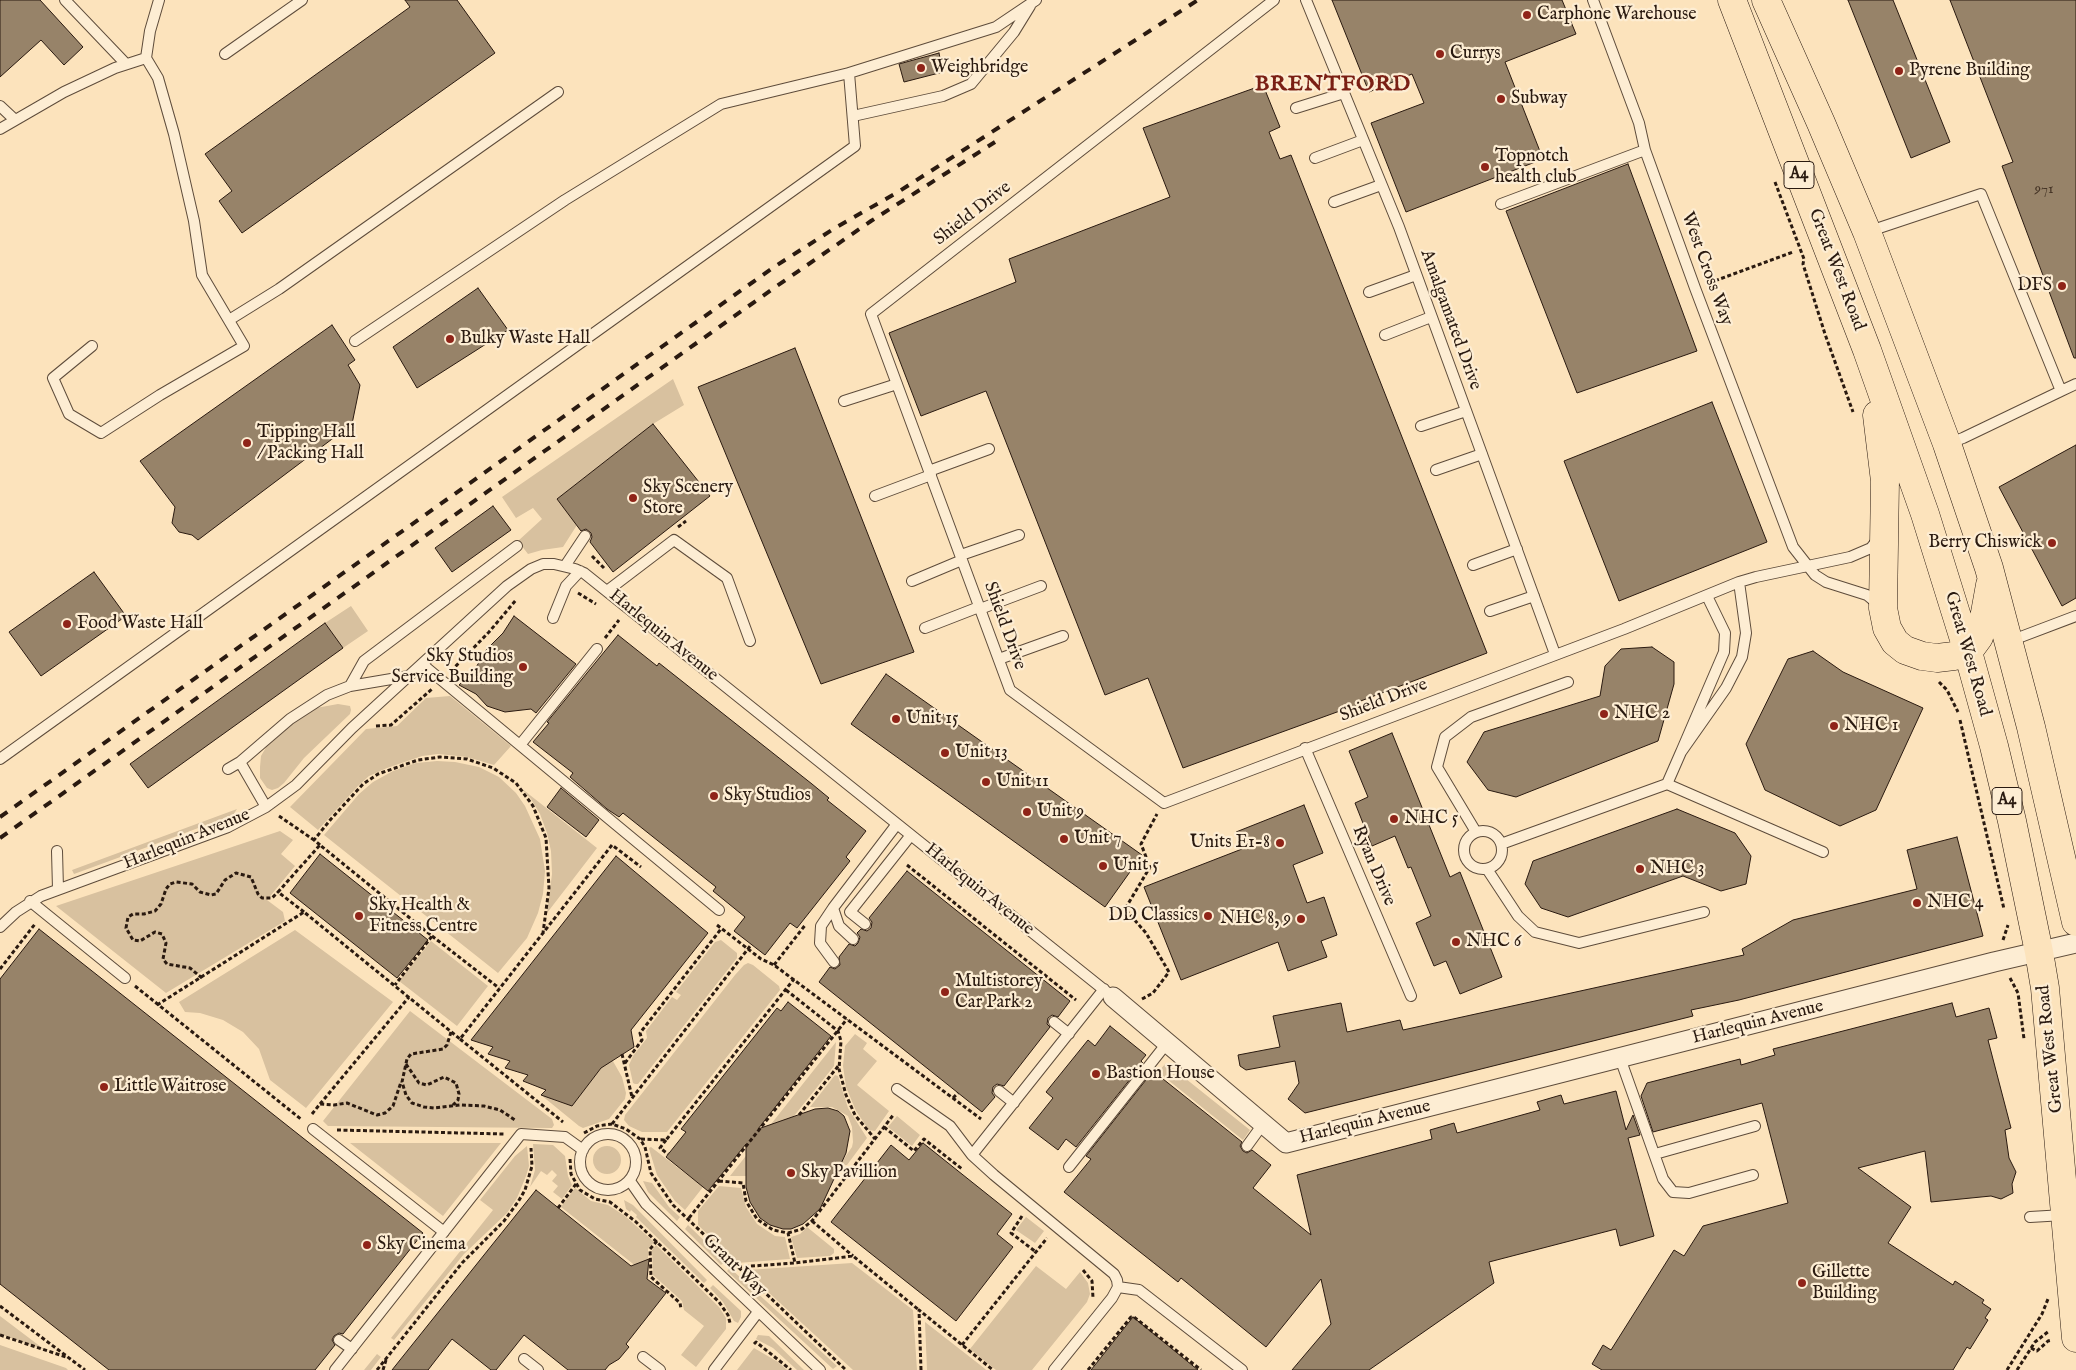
<!DOCTYPE html>
<style>
body{margin:0}
canvas{display:block;background:#fce3bc}
</style>
<canvas width="2076" height="1370"></canvas>
<script>
const c = document.querySelector('canvas').getContext('2d');
c.lineJoin = 'round';
function fill(path, color) { c.fillStyle = color; c.fill(path, 'evenodd'); }
const shape = rows => new Path2D(rows.map(r => 'M' + r).join(''));
function strokePath(path, color, width, dash) { c.strokeStyle = color; c.lineWidth = width; c.lineCap = dash ? 'butt' : 'round'; c.setLineDash(dash || []); c.stroke(path); }
function label(font, color, halo, rows, align = 'center') {
  c.font = font + ' "IM FELL English",serif'; c.lineWidth = 4.5; c.setLineDash([]); c.textBaseline = 'middle'; c.strokeStyle = halo; c.fillStyle = color; for (const [text, x, y, turn = 0] of rows) {
    c.save(); c.translate(x, y); c.rotate((+turn || 0) * Math.PI / 180); c.textAlign = isNaN(turn) ? turn : align; if (halo) c.strokeText(text, 0, 0); c.fillText(text, 0, 0); c.restore();
  }
}
const green = shape([
 [673,379,684,405,653,424,557,499,577,525,563,547,542,550,528,554,518,541,542,519,533,508,516,518,502,497],
 [351,606,368,631,343,648,325,623],
 [450,696,511,746,494,765,467,757,438,754,422,756,387,768,369,776,358,786,318,830,290,807,366,729,397,726,426,698],
 [338,704,350,706,351,710,350,714,304,758,284,783,278,788,272,790,267,788,260,778,260,767,261,756,271,739,277,733,316,708],
 [437,761,455,762,479,767,499,777,516,793,525,806,540,839,545,871,543,894,538,913,527,938,498,973,324,835,359,794,373,782,393,771,416,763],
 [521,788,597,848,547,913,552,874,551,851,547,833,540,814,531,799],
 [237,809,233,815,134,852,74,874,72,870],
 [280,831,293,840,281,854,295,866,267,900,283,912,285,921,166,993,56,906],
 [295,930,393,1002,306,1108,270,1080,259,1049,243,1032,223,1020,200,1013,185,1012,179,1002],
 [721,940,737,953,737,958,638,1084,635,1084,633,1083,629,1065,633,1056,647,1038,646,1031,672,997,677,1000,681,995,676,992,715,942],
 [431,941,488,986,457,1026,399,981],
 [748,963,753,965,779,986,780,990,667,1132,642,1132,629,1126,624,1120,625,1115,735,975,744,965],
 [410,1011,552,1119,554,1125,552,1128,328,1126,323,1121],
 [855,1034,867,1043,863,1049,877,1061,857,1085,889,1111,875,1131,869,1130,856,1111,846,1087,843,1066,845,1046],
 [836,1042,834,1066,746,1176,730,1176],
 [610,1056,622,1077,626,1093,625,1099,609,1119,583,1128,579,1126,541,1095,572,1106],
 [1166,1063,1250,1130,1243,1140,1158,1072],
 [835,1075,838,1076,848,1108,867,1138,847,1165,845,1165,841,1163,852,1147,853,1142,852,1127,848,1116,832,1107,810,1107],
 [897,1116,920,1135,912,1146,888,1127],
 [350,1143,501,1143,443,1216],
 [533,1144,553,1145,565,1156,568,1176,572,1185,562,1199,553,1192,558,1186,552,1181,557,1175,552,1170,547,1175,541,1171,530,1187,535,1170],
 [527,1146,529,1166,526,1176,517,1198,507,1213,464,1254,394,1340,391,1338,493,1210,480,1200,515,1156],
 '593 1160a14 14 0 1 1 28 0a14 14 0 1 1-28 0Z',
 [651,1147,703,1187,685,1210,675,1201,657,1175,650,1152,649,1148],
 [643,1181,652,1183,669,1207,680,1217,677,1221,648,1192],
 [719,1186,741,1188,746,1207,757,1224,775,1236,785,1237,790,1259,737,1263,698,1225,698,1211],
 [575,1188,591,1201,608,1205,625,1216,654,1242,648,1249,648,1264,637,1267,561,1207],
 [624,1200,633,1205,707,1280,704,1283,636,1217,637,1215,631,1210,630,1212,626,1209],
 [1026,1217,1044,1231,1035,1243,1016,1230],
 [688,1225,725,1261,721,1265,685,1229],
 [807,1227,834,1249,834,1253,830,1256,797,1258,791,1237,800,1234],
 [656,1245,719,1307,726,1318,726,1329,696,1367,681,1355,704,1326,684,1310,682,1301,653,1275,652,1250],
 [852,1263,913,1310,917,1370,853,1370,767,1291,747,1270],
 [1036,1266,1066,1289,1080,1272,1088,1283,1090,1294,1087,1302,1032,1370,996,1370,970,1349],
 [730,1268,837,1366,833,1369,727,1271],
 [713,1285,741,1311,741,1317,738,1323,734,1321,723,1302,710,1288],
 [0,1316,45,1350,0,1334],
 [925,1322,984,1368,986,1370,927,1370],
 [758,1335,769,1336,804,1370,797,1370,773,1348,756,1339],
 [0,1345,66,1368,68,1370,0,1370],
 [754,1348,778,1362,787,1370,737,1370],
 [377,1354,381,1357,371,1370,364,1370]
]);
const building = shape([
 [0,0,40,0,83,47,64,65,41,40,0,77,0,0],
 [405,0,457,0,495,53,242,233,219,201,232,191,205,154,410,7,405,0],
 [1332,0,1562,0,1576,34,1505,62,1543,159,1406,212,1371,123,1424,103,1412,74,1369,92,1332,0],
 [1848,0,1893,0,1950,142,1911,158,1848,0],
 [1950,0,2076,0,2076,358,2074,358,2002,166,2013,162,1950,0],
 [939,53,943,72,904,82,899,64,939,53],
 [1263,85,1280,127,1269,132,1280,159,1291,155,1487,653,1358,702,1359,704,1183,768,1148,678,1105,695,986,391,921,416,889,333,1016,282,1009,259,1170,197,1143,128,1263,85],
 [1628,164,1697,351,1577,393,1506,211,1628,164],
 [478,288,508,330,417,388,393,347,478,288],
 [332,325,355,360,348,365,360,385,352,424,198,540,192,535,179,532,172,523,175,507,140,461,332,325],
 [795,348,914,652,821,684,698,387,795,348],
 [1712,402,1767,542,1619,601,1564,461,1712,402],
 [653,424,710,496,613,572,590,542,592,537,591,533,586,529,581,531,557,499,653,424],
 [2076,445,2076,598,2062,606,1999,487,2076,445],
 [493,506,511,530,452,572,435,548,493,506],
 [94,572,126,616,41,676,9,632,94,572],
 [514,616,576,664,536,713,531,709,505,712,487,706,476,694,459,685,474,671,486,650,503,633,514,616],
 [325,623,343,648,148,788,130,764,325,623],
 [618,635,657,666,659,663,812,784,829,798,827,800,866,831,846,857,850,861,797,928,790,923,765,955,734,931,745,917,713,891,716,887,623,813,619,817,607,809,570,777,573,773,533,742,549,723,547,722,618,635],
 [1652,647,1674,662,1674,684,1658,741,1516,797,1488,790,1467,762,1484,732,1600,696,1605,666,1621,649,1652,647],
 [1813,651,1843,672,1923,708,1876,810,1840,826,1765,790,1746,744,1788,659,1813,651],
 [886,674,1142,855,1105,907,851,724,886,674],
 [1392,733,1450,877,1460,872,1502,977,1460,994,1446,961,1434,966,1416,923,1431,916,1411,867,1408,868,1395,836,1372,846,1355,803,1368,797,1349,751,1392,733],
 [561,788,599,820,586,837,547,807,561,788],
 [1304,805,1323,853,1293,865,1307,903,1324,897,1337,935,1321,941,1327,957,1288,971,1278,942,1181,980,1144,887,1242,849,1236,832,1304,805],
 [1677,809,1735,833,1751,856,1746,884,1721,891,1683,876,1568,917,1541,908,1525,884,1533,861,1677,809],
 [1957,837,1983,936,1739,1000,1691,1010,1693,1016,1305,1113,1288,1099,1299,1083,1295,1061,1246,1070,1240,1066,1238,1055,1280,1047,1273,1016,1341,1003,1347,1032,1400,1020,1403,1030,1744,955,1742,949,1793,920,1917,889,1907,850,1957,837],
 [320,854,428,940,397,978,290,893,320,854],
 [616,856,708,933,631,1030,634,1047,601,1068,572,1106,541,1095,546,1090,523,1081,528,1075,505,1068,510,1061,488,1054,493,1047,471,1040,616,856],
 [907,871,1070,1001,1058,1017,1052,1015,1048,1018,1047,1024,1050,1027,1004,1086,997,1084,993,1087,992,1093,995,1097,982,1112,819,982,830,967,835,969,840,965,839,957,849,944,855,946,858,943,860,937,857,933,861,929,867,931,871,928,872,922,869,918,907,871],
 [39,929,423,1233,343,1334,339,1333,334,1336,332,1340,335,1345,315,1370,109,1370,0,1284,0,979,39,929],
 [788,1002,831,1036,758,1129,815,1109,828,1108,838,1111,844,1116,850,1131,846,1153,820,1209,803,1224,791,1229,783,1229,770,1225,760,1218,750,1202,746,1187,746,1144,708,1191,666,1157,686,1132,681,1129,777,1008,781,1011,788,1002],
 [1952,1003,1956,1017,1989,1008,1997,1038,1988,1040,2011,1128,2005,1130,2009,1158,2016,1172,2012,1184,2013,1193,2001,1199,1991,1196,1931,1202,1925,1151,1858,1168,1911,1207,1888,1243,1953,1285,1955,1281,1984,1300,1982,1303,1991,1309,1985,1318,1988,1320,1970,1349,1967,1347,1953,1370,1602,1370,1592,1364,1603,1345,1611,1350,1674,1250,1684,1256,1703,1226,1788,1203,1762,1103,1653,1132,1641,1096,1647,1083,1740,1059,1741,1065,1775,1055,1773,1049,1952,1003],
 [1110,1026,1146,1055,1141,1061,1143,1063,1076,1147,1066,1139,1058,1150,1029,1128,1053,1098,1046,1092,1088,1040,1095,1046,1110,1026],
 [1153,1071,1242,1142,1240,1146,1243,1151,1247,1153,1252,1150,1271,1165,1253,1188,1311,1235,1297,1175,1432,1139,1430,1130,1454,1123,1457,1133,1540,1110,1537,1102,1561,1095,1564,1104,1616,1091,1626,1130,1633,1115,1640,1135,1628,1138,1654,1236,1620,1246,1616,1229,1489,1262,1494,1283,1369,1370,1292,1370,1331,1324,1321,1279,1266,1347,1181,1278,1178,1282,1064,1192,1091,1159,1086,1156,1153,1071],
 [923,1143,1012,1214,997,1234,1013,1247,956,1321,831,1222,891,1145,909,1160,923,1143],
 [536,1190,631,1266,649,1259,647,1279,666,1293,626,1344,629,1347,619,1359,609,1365,605,1370,568,1370,524,1335,496,1370,491,1370,452,1339,428,1370,392,1370,536,1190],
 [1133,1317,1198,1370,1091,1370,1133,1317]
]);
const path = shape([
 [1775,182,1804,259,1803,264,1825,334,1853,412],
 [1709,283,1793,252],
 [678,527,686,521],
 [592,556,604,568],
 [578,593,596,604],
 [605,638,619,620],
 [451,671,489,632,516,600],
 [1939,682,1947,690,1958,712],
 [1960,720,2004,909],
 [376,726,391,725,432,689],
 [279,816,314,840],
 [320,845,314,840,331,819,363,784,378,774,418,760,440,757,467,759,493,768,516,783,533,806,546,838,549,888,543,933],
 [907,865,1076,1000],
 [304,912,278,892,320,845,432,936,395,985],
 [717,925,761,959,774,965,981,1119],
 [432,936,499,988],
 [2003,940,2008,925],
 [774,965,806,924],
 [0,969,35,924],
 [202,978,190,968,167,964,163,959,166,943,162,934,155,932,140,941,133,940,126,928,128,917,133,914,144,914,155,911,161,904,166,889,170,884,176,882,192,884,200,892,211,895,216,894,225,880,236,873,251,877,258,894,262,898,272,898,278,892],
 [2010,978,2018,993,2024,1039],
 [135,986,302,1120],
 [786,990,838,1031,841,1041,839,1069,846,1095,855,1115,875,1139],
 [1142,999,1153,993,1169,972,1146,933,1125,909,1150,867,1141,844,1157,814],
 [157,1005,304,912,460,1039,612,845,641,867],
 [451,1032,447,1045,443,1049,411,1054,407,1059,402,1082,406,1095,412,1103,424,1107,434,1108,460,1105,484,1106,500,1110,515,1120],
 [460,1039,563,1122],
 [622,1054,632,1097],
 [625,1063,642,1040,640,1033,721,929],
 [406,1064,419,1083,427,1085,444,1077,456,1083,459,1094,458,1100,453,1105],
 [953,1098,958,1093],
 [320,1104,409,997],
 [312,1114,320,1104,334,1105,347,1103,377,1115,385,1113,393,1106,401,1082],
 [799,1115,839,1065],
 [612,1124,751,945],
 [884,1127,914,1151,924,1139,962,1169],
 [337,1130,504,1134],
 [584,1133,597,1126,612,1124,626,1129,640,1139,645,1147,651,1173,673,1205,846,1370],
 [641,1139,666,1140,794,979],
 [666,1140,660,1148,668,1154],
 [570,1159,571,1174,580,1190,595,1199,610,1202,635,1221,719,1302,728,1315,730,1323],
 [719,1181,743,1183,746,1201,757,1219,773,1230,788,1233,795,1263],
 [558,1208,576,1184],
 [1022,1216,1011,1233,1036,1252],
 [689,1218,847,1019],
 [812,1221,853,1256],
 [788,1233,802,1229,812,1221,894,1114],
 [657,1241,650,1249,651,1277,680,1303,681,1309],
 [738,1267,795,1263,853,1256,919,1310],
 [1083,1270,1092,1281,1093,1298],
 [0,1306,85,1370],
 [0,1335,66,1357],
 [754,1344,756,1342,791,1370],
 [962,1345,1047,1238],
 [2031,1348,2037,1351,2048,1341,2052,1340],
 [377,1370,462,1263,504,1221,518,1202,525,1190,532,1166,531,1148],
 [383,1370,386,1360],
 [921,1370,919,1310,993,1370],
 [1088,1370,1131,1317,1134,1317,1201,1370],
 [2007,1370,2042,1314,2048,1299],
 [2017,1370,2035,1342,2049,1331]
]);
const lane = shape([
 [65,0,126,64],
 [1274,0,871,314,1010,690,1164,803,1624,629,1739,582,1756,577,1850,557,1871,548,1878,539],
 [1306,0,1399,227,1555,654],
 [1593,0,1639,123,1645,150,1695,288,1793,547,1815,575,1826,582,1867,595,1880,606],
 [225,54,302,0],
 [0,106,15,120],
 [1296,108,1344,93],
 [853,116,943,96,971,84,1014,32,1030,6],
 [0,129,64,92,115,68,146,58,150,31,159,0],
 [1315,158,1363,140],
 [1334,202,1381,185],
 [1501,204,1645,150],
 [1867,232,1981,194,2061,391,1963,438,1947,444],
 [1369,292,1416,275],
 [229,320,279,289,558,92],
 [1385,335,1431,317],
 [355,341,565,200,721,104,849,73],
 [92,346,53,378,69,414,101,433,160,395,244,346,202,275,194,221,174,134,158,78,146,58],
 [2061,391,2076,384],
 [844,401,897,384],
 [1421,426,1466,411],
 [1436,470,1482,454],
 [929,471,989,449],
 [875,496,931,475],
 [961,555,1019,535],
 [1473,565,1517,549],
 [565,566,585,536],
 [912,581,962,560],
 [607,591,674,540,727,578,750,641],
 [1707,596,1725,633,1724,652,1681,752,1726,688,1742,657,1746,633,1739,582],
 [980,609,1041,586],
 [1490,611,1534,596],
 [553,618,566,586,580,571],
 [925,628,979,607],
 [2010,641,2076,616],
 [999,659,1063,636],
 [422,664,719,910],
 [350,686,364,661,517,546],
 [520,745,597,649],
 [1305,748,1411,996],
 [0,759,855,146,849,73,996,27,1036,0],
 [240,762,266,807],
 [228,769,240,762,290,719,327,695,350,686,409,676],
 [1667,784,1823,852],
 '1464 850a19 19 0 1 1 38 0a19 19 0 1 1-38 0Z',
 [1476,832,1437,767,1445,737,1471,717,1568,682],
 [1501,844,1667,784,1681,752],
 [57,851,58,889],
 [1487,869,1518,916,1535,932,1579,943,1704,912],
 [30,901,125,978],
 [833,908,821,926,820,943,834,962],
 [865,924,850,912,911,835],
 [0,927,16,912,41,896,228,827,266,807,296,785,352,728,507,586,531,569,543,564,554,564,575,569,584,573,1113,997],
 [853,939,839,926,833,908,897,824],
 [1054,1022,1069,1034],
 [1620,1058,1663,1179,1673,1192,1689,1193,1753,1175],
 [897,1089,950,1126,972,1155],
 [999,1091,1014,1103],
 [313,1129,444,1232],
 '580 1162a28 28 0 1 1 56 0a28 28 0 1 1-56 0Z',
 [1247,1146,1263,1124],
 [1655,1154,1755,1126],
 [1069,1167,1167,1043],
 [630,1181,646,1204,820,1370],
 [2030,1217,2064,1215],
 [1118,1287,1139,1290,1242,1370],
 [339,1340,352,1349],
 [643,1357,660,1370],
 [524,1359,538,1370],
 [335,1370,521,1134,565,1137,583,1150],
 [714,1370,758,1312],
 [1054,1370,1112,1298,1118,1287,1117,1280,1114,1274,994,1175,972,1155,1104,989]
]);
const street = shape([
 [1113,997,1286,1143,1994,962,2076,943]
]);
const highway = shape([
 [1732,0,1867,350,1925,514,1968,652,1994,746,2012,821,2039,952,2045,988,2076,1338],
 [1766,0,1821,123,1867,232,1947,444,1989,568,2031,727,2076,922],
 [1877,415,1885,481,1883,608,1887,628,1895,642,1905,650,1922,656,1937,658,1954,656,1968,652,1979,637,1983,624,1990,585]
]);
const rail = shape([
 [0,817,774,267,835,228,898,192,1198,0],
 [0,838,774,288,871,221,995,142]
]);
const markers = [
 [1527,15,5,"#8f2418"],
 [1440,54,5,"#8f2418"],
 [921,68,5,"#8f2418"],
 [1899,71,5,"#8f2418"],
 [1501,99,5,"#8f2418"],
 [1485,167,5,"#8f2418"],
 [2062,286,5,"#8f2418"],
 [450,339,5,"#8f2418"],
 [247,443,5,"#8f2418"],
 [633,498,5,"#8f2418"],
 [2052,543,5,"#8f2418"],
 [67,624,5,"#8f2418"],
 [523,667,5,"#8f2418"],
 [1604,714,5,"#8f2418"],
 [896,719,5,"#8f2418"],
 [1834,726,5,"#8f2418"],
 [945,753,5,"#8f2418"],
 [986,782,5,"#8f2418"],
 [714,796,5,"#8f2418"],
 [1027,812,5,"#8f2418"],
 [1394,819,5,"#8f2418"],
 [1064,839,5,"#8f2418"],
 [1280,843,5,"#8f2418"],
 [1103,866,5,"#8f2418"],
 [1640,869,5,"#8f2418"],
 [1917,903,5,"#8f2418"],
 [359,916,5,"#8f2418"],
 [1208,916,5,"#8f2418"],
 [1301,919,5,"#8f2418"],
 [1456,942,5,"#8f2418"],
 [945,992,5,"#8f2418"],
 [1096,1074,5,"#8f2418"],
 [104,1087,5,"#8f2418"],
 [791,1173,5,"#8f2418"],
 [367,1245,5,"#8f2418"],
 [1802,1283,5,"#8f2418"]
];
const numberNames = [
 ["971",2044,190]
];
const shields = [
 [1799,175,30],
 [2007,801,30]
];
const shieldNames = [
 ["A4",1799,175],
 ["A4",2007,801]
];
const poiNames = [
 ["Carphone Warehouse",1537,15],
 ["Currys",1450,54],
 ["Weighbridge",931,68],
 ["Pyrene Building",1909,71],
 ["Subway",1511,99],
 ["Topnotch",1495,157],
 ["health club",1495,178],
 ["DFS",2052,286,"right"],
 ["Bulky Waste Hall",460,339],
 ["Tipping Hall",257,433],
 ["/ Packing Hall",257,454],
 ["Sky Scenery",643,488],
 ["Store",643,509],
 ["Berry Chiswick",2042,543,"right"],
 ["Food Waste Hall",77,624],
 ["Sky Studios",513,657,"right"],
 ["Service Building",513,678,"right"],
 ["NHC 2",1614,714],
 ["Unit 15",906,719],
 ["NHC 1",1844,726],
 ["Unit 13",955,753],
 ["Unit 11",996,782],
 ["Sky Studios",724,796],
 ["Unit 9",1037,812],
 ["NHC 5",1404,819],
 ["Unit 7",1074,839],
 ["Units E1-8",1270,843,"right"],
 ["Unit 5",1113,866],
 ["NHC 3",1650,869],
 ["NHC 4",1927,903],
 ["Sky Health &",369,906],
 ["Fitness Centre",369,927],
 ["DD Classics",1198,916,"right"],
 ["NHC 8, 9",1291,919,"right"],
 ["NHC 6",1466,942],
 ["Multistorey",955,982],
 ["Car Park 2",955,1003],
 ["Bastion House",1106,1074],
 ["Little Waitrose",114,1087],
 ["Sky Pavillion",801,1173],
 ["Sky Cinema",377,1245],
 ["Gillette",1812,1273],
 ["Building",1812,1294]
];
const streetNames = [
 ["Shield Drive",973,214,-38],
 ["West Cross Way",1706,269,70],
 ["Great West Road",1836,270,69],
 ["Amalgamated Drive",1450,320,70],
 ["Shield Drive",1004,626,70],
 ["Harlequin Avenue",663,636,39],
 ["Great West Road",1967,654,74],
 ["Shield Drive",1384,701,-21],
 ["Harlequin Avenue",187,840,-22],
 ["Ryan Drive",1373,866,67],
 ["Harlequin Avenue",979,890,39],
 ["Harlequin Avenue",1758,1023,-14],
 ["Great West Road",2051,1049,-96],
 ["Harlequin Avenue",1365,1123,-14],
 ["Grant Way",734,1266,44]
];
const districtNames = [
 ["BRENTFORD",1333,85]
];
fill(green, '#d8c19f');
fill(building, '#978369');
strokePath(building, '#2a1a10', 1);
strokePath(lane, '#5e4c3b', 12);
strokePath(street, '#5e4c3b', 21);
strokePath(highway, '#2a1a10', 29);
strokePath(path, '#2a1a10', 3, [4, 2.5]);
strokePath(lane, '#fdedd3', 10);
strokePath(street, '#fdedd3', 19);
strokePath(highway, '#fce3bc', 28);
strokePath(rail, '#2a1a10', 4, [9, 9]);
for (const [x, y, r, color] of markers) { const dot = new Path2D(); dot.arc(x, y, r, 0, 2 * Math.PI); c.fillStyle = color; c.fill(dot); strokePath(dot, '#fdedd3', 2); }
label('15px', '#453426', null, numberNames);
for (const [x, y, w] of shields) { const box = new Path2D(); box.roundRect(x - w / 2, y - 13.5, w, 27, 4); c.fillStyle = '#fdedd3'; c.fill(box); strokePath(box, '#2a1a10', 1); }
label('bold 16px', '#2a1a10', null, shieldNames);
label('18px', '#2a1a10', '#fdedd3', poiNames, 'left');
label('18px', '#2a1a10', '#fdedd3', streetNames);
c.letterSpacing = '1px';
label('bold 22px', '#7a1f14', '#fdedd3', districtNames);
c.letterSpacing = '0px';
</script>
